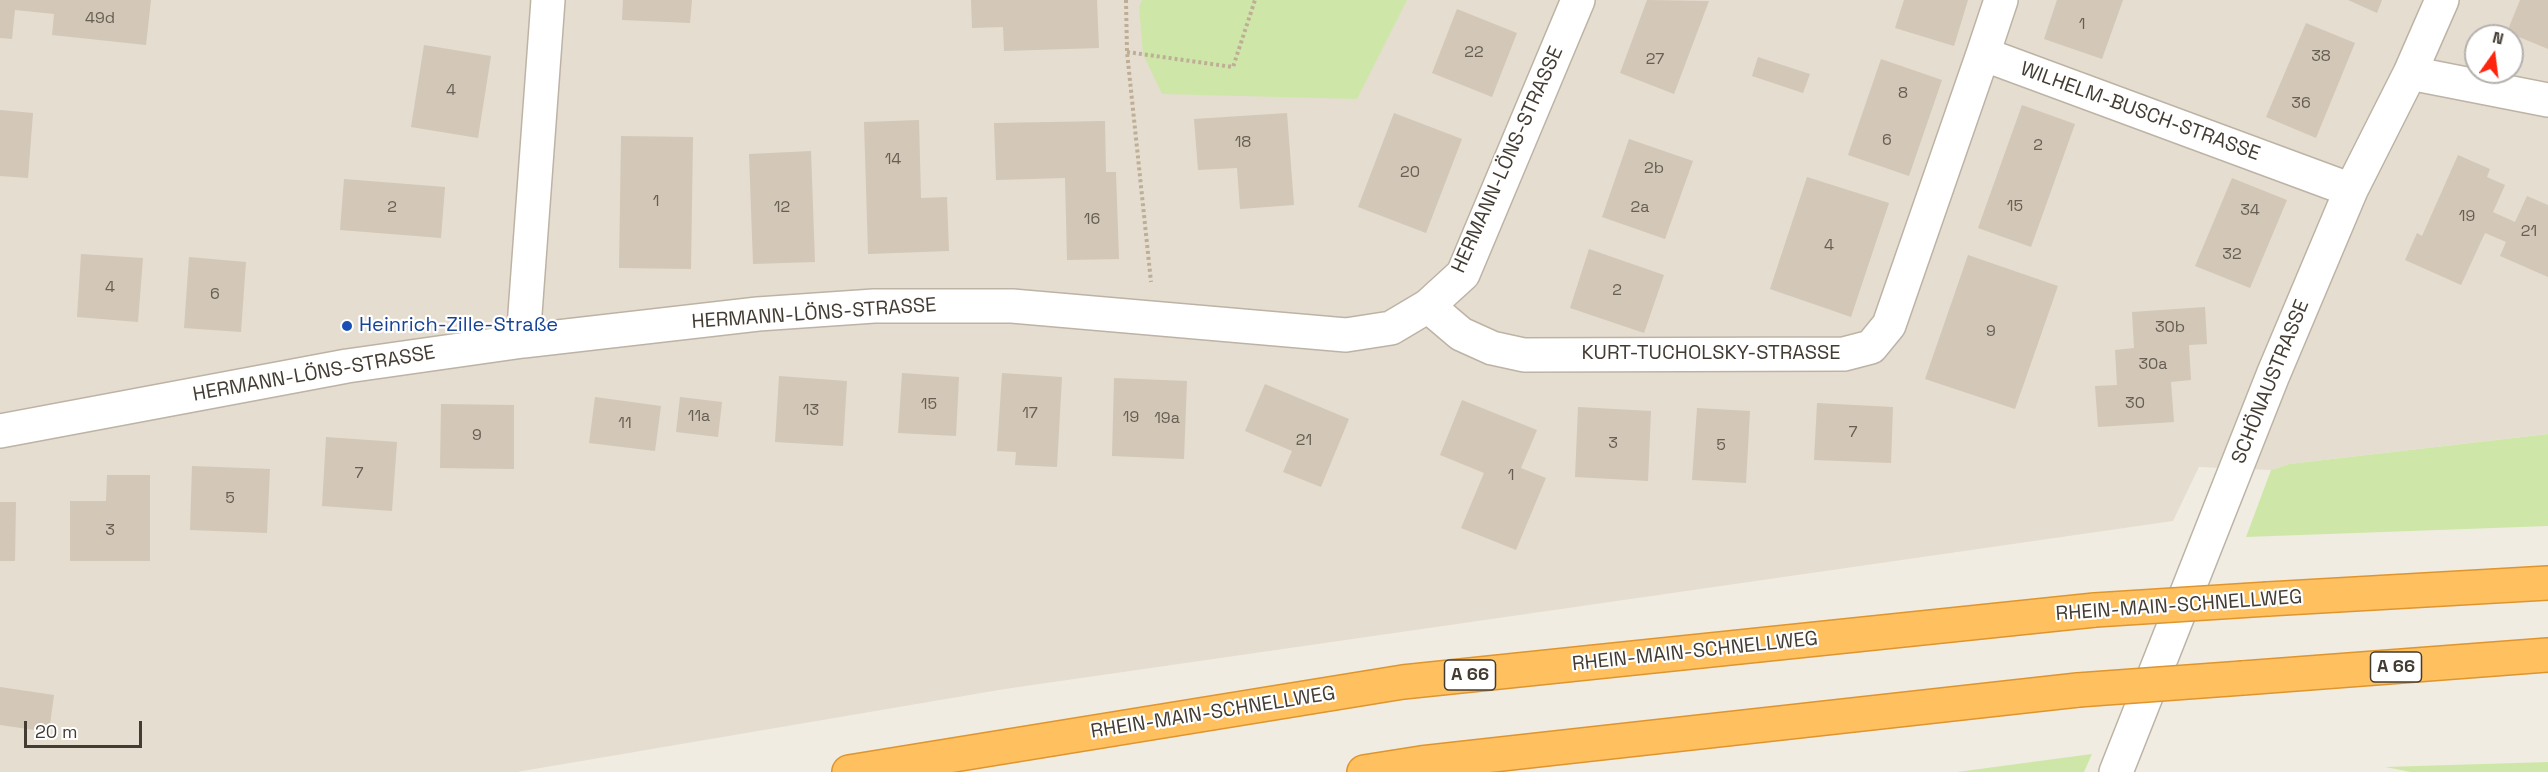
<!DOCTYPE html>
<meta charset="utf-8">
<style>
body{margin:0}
#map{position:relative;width:2548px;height:772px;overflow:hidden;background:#f1ece2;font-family:"Space Grotesk",sans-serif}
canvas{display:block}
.north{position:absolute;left:2464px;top:24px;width:60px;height:60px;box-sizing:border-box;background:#fff;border:2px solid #b4b1ad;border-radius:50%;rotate:14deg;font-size:16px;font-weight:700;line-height:24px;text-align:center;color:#433c33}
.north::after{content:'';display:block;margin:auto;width:21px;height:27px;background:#fd250d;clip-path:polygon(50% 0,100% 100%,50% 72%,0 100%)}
.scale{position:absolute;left:24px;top:721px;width:118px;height:27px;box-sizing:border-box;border:3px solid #433c33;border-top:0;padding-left:8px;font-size:18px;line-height:21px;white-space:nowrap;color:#433c33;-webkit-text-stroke:4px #fff;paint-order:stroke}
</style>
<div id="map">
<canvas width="2548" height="772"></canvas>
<div class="north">N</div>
<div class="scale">20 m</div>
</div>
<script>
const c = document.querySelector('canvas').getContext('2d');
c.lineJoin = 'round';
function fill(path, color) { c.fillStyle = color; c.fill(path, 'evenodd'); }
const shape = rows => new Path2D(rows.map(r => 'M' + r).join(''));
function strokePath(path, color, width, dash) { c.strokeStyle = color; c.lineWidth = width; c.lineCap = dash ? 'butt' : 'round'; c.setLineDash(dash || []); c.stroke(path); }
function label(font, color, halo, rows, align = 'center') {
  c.font = font + ' "Space Grotesk",sans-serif'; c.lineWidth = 4.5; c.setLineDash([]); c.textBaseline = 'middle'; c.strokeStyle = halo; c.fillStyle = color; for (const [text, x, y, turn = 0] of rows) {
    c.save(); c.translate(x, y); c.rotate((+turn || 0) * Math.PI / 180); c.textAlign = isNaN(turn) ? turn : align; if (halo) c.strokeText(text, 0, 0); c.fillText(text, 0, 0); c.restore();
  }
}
const residential = shape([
 [0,0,2548,0,2548,434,2289,464,2271,470,2199,467,2173,521,1005,689,517,772,0,772],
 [2476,36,2512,36,2512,72,2476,72]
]);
const green = shape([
 [1142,0,1407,0,1357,99,1162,94,1143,54,1139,7],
 [2548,434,2548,526,2246,537,2271,470,2289,464],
 [2092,754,2084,772,1957,772],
 [2548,762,2548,772,2411,772,2385,767]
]);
const building = shape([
 [0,0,151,0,146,45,52,35,54,14,15,10,12,39,0,38],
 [623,0,692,0,690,23,622,20],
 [971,0,1097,0,1099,48,1004,51,1003,27,972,28],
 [1647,0,1709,1,1674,94,1620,73],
 [1904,0,1968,0,1954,46,1895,28],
 [2057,0,2123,0,2102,59,2044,39],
 [2348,0,2382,0,2377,13],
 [2520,0,2548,0,2548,49,2507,32],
 [1457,9,1517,33,1492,97,1432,73],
 [2306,23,2355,43,2316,138,2266,117],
 [424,45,491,56,478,138,411,127],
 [1758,57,1810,74,1803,93,1752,76],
 [1881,59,1942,80,1909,176,1848,155],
 [2022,105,2075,124,2031,247,1978,228],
 [0,110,33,113,28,178,0,176],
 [1287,113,1294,205,1240,209,1237,168,1198,170,1194,119],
 [1394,113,1462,139,1426,233,1358,207],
 [919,120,921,198,947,197,949,251,868,254,864,122],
 [1105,121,1106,172,1116,172,1119,259,1067,260,1065,178,996,180,994,123],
 [621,136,693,137,691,269,619,268],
 [1629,139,1693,161,1665,239,1602,217],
 [811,151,815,262,753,264,749,154],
 [2458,155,2490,169,2487,177,2505,185,2493,212,2515,222,2527,196,2548,205,2548,277,2500,256,2506,242,2485,233,2461,285,2405,260,2417,233,2422,236],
 [1807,177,1889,203,1851,317,1770,289],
 [2232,178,2287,200,2250,288,2195,266],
 [344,179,445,187,441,238,340,230],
 [1589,249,1664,275,1644,333,1570,308],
 [81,254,143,258,138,322,77,317],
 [1968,255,2058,286,2015,409,1925,379],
 [189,257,246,262,241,332,184,328],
 [2205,307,2207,344,2189,345,2191,380,2171,382,2174,422,2098,427,2095,386,2117,385,2115,350,2134,348,2132,312],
 [902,373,959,377,956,436,898,433],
 [1002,373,1062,377,1057,467,1015,465,1016,452,997,451],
 [779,376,847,381,843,446,775,442],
 [1114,378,1187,381,1184,459,1112,456],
 [1265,384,1349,419,1321,487,1283,472,1292,451,1245,431],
 [595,397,661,406,655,451,589,443],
 [680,397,722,402,718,437,676,432],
 [1462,400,1537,430,1521,468,1546,478,1516,550,1461,528,1484,473,1440,455],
 [1817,403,1893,407,1891,463,1814,460],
 [441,404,514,405,514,469,440,468],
 [1578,407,1651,411,1648,481,1575,477],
 [1697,408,1750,411,1746,483,1692,480],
 [326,437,397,442,392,511,322,506],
 [192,466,270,469,267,533,190,530],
 [107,475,150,475,150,561,70,561,70,501,106,501],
 [0,502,16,502,15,561,0,561],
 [0,687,54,695,49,732,0,725]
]);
const path = shape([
 [1126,0,1127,52,1151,282],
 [1127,52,1233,67,1255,0]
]);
const minor = shape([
 [2001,0,1983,54,2351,190],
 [2410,73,2548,100],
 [1428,306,1461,334,1492,348,1524,355,1844,354,1871,347,1889,325,1983,54],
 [523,341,548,0],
 [0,431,347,366,523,341,758,314,874,306,1012,306,1346,335,1391,328,1428,306,1463,274,1578,0],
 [2116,772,2273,375,2351,190,2410,73,2442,0]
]);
const highway = shape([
 [2268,599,2548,583],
 [2243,678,2548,655],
 [849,772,1403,682,2095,610],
 [1364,772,1421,763,2078,690]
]);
const highwayBridge = shape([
 [2095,610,2268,599],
 [2078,690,2243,678]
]);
const markers = [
 [347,326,6,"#1a4fb4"]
];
const numberNames = [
 ["49d",100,19],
 ["1",2082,25],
 ["22",1474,53],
 ["38",2321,57],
 ["27",1655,60],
 ["4",451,91],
 ["8",1903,94],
 ["36",2301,104],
 ["6",1887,141],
 ["18",1243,143],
 ["2",2038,146],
 ["14",893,160],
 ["2b",1654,169],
 ["20",1410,173],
 ["1",656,202],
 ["15",2015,207],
 ["2",392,208],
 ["12",782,208],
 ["2a",1640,208],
 ["34",2250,211],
 ["19",2467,217],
 ["16",1092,220],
 ["21",2529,232],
 ["4",1829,246],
 ["32",2232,255],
 ["4",110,288],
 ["2",1617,291],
 ["6",215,295],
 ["30b",2170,328],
 ["9",1991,332],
 ["30a",2153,365],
 ["30",2135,404],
 ["15",929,405],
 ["13",811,411],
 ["17",1030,414],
 ["11a",699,417],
 ["19",1131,418],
 ["19a",1167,419],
 ["11",625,424],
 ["7",1853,433],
 ["9",477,436],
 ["21",1304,441],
 ["3",1613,444],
 ["5",1721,446],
 ["7",359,474],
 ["1",1511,476],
 ["5",230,499],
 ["3",110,531]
];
const shields = [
 [2396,667,51],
 [1470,675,51]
];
const shieldNames = [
 ["A 66",2396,667],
 ["A 66",1470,675]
];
const streetNames = [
 ["WILHELM-BUSCH-STRASSE",2140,112,20],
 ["HERMANN-LÖNS-STRASSE",1508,160,-66],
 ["HERMANN-LÖNS-STRASSE",814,314,-4],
 ["KURT-TUCHOLSKY-STRASSE",1711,354],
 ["HERMANN-LÖNS-STRASSE",314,374,-10],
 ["SCHÖNAUSTRASSE",2271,382,-68],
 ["RHEIN-MAIN-SCHNELLWEG",2179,606,-4],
 ["RHEIN-MAIN-SCHNELLWEG",1695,652,-6],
 ["RHEIN-MAIN-SCHNELLWEG",1213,713,-9]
];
const transitNames = [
 ["Heinrich-Zille-Straße",359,326]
];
fill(residential, '#e5ddd0');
fill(green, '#cee7a9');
fill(building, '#d3c7b7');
strokePath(minor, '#bdb3a5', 36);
strokePath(highway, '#df952e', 36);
strokePath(path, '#bfae96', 4, [3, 3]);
strokePath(minor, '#fff', 33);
strokePath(highway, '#ffc15f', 33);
strokePath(highwayBridge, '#df952e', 36, []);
strokePath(highwayBridge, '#ffc15f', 33);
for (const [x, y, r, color] of markers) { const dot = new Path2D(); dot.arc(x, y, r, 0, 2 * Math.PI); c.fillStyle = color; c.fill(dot); strokePath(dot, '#fff', 2); }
label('16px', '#675f54', null, numberNames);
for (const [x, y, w] of shields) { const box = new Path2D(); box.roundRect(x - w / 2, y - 15, w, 30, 4.5); c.fillStyle = '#fff'; c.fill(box); strokePath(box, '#433c33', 1.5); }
label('bold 18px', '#433c33', null, shieldNames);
label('20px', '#433c33', '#fff', streetNames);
label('20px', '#164399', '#fff', transitNames, 'left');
</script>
